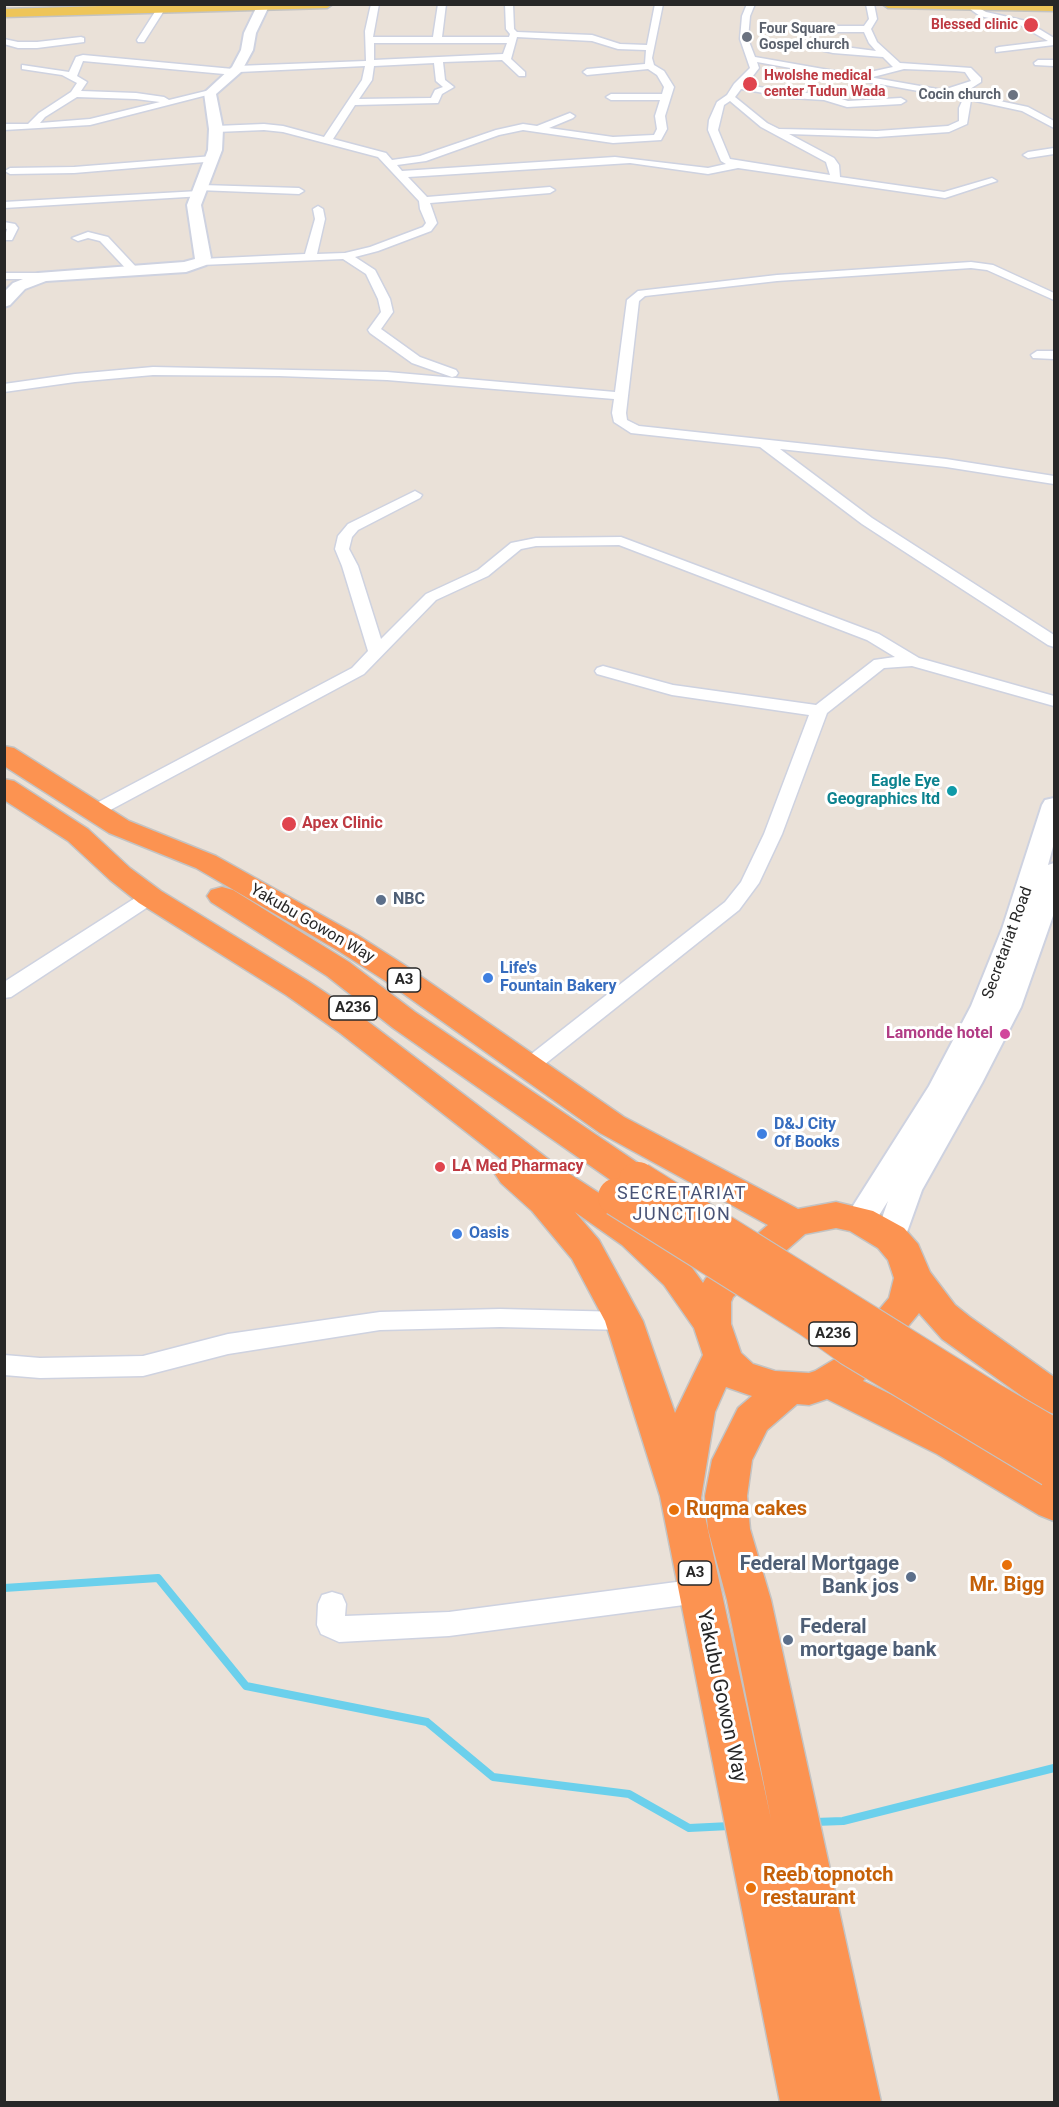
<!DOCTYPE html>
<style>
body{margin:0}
#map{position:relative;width:1059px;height:2107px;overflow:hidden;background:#eae1d8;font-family:Roboto,sans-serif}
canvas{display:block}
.frame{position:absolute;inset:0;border:6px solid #272727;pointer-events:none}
</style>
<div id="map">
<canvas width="1059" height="2107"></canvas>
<div class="frame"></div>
</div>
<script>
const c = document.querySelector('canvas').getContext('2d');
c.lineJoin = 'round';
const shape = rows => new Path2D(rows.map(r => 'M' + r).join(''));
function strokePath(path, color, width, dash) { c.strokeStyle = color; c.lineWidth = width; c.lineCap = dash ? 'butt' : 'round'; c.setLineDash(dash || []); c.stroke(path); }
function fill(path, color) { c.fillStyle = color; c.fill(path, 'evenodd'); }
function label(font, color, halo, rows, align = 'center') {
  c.font = font + ' Roboto,sans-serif'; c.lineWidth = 6; c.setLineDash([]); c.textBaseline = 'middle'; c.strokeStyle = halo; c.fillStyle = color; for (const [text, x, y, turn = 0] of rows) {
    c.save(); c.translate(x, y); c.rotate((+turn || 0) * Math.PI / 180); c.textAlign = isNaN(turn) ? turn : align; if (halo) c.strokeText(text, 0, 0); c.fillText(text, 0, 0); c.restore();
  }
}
const stream = shape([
 [4,1588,158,1578,246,1686,427,1722,493,1777,629,1794,689,1828,730,1826],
 [815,1822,843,1821,1054,1768]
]);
const street = shape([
 [371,4,379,4,373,37,433,37,438,4,446,4,442,37,509,37,510,34,506,29,505,4,513,4,514,29,517,32,592,35,620,44,647,45,655,4,663,4,652,58,654,65,664,71,674,87,665,116,667,129,661,140,613,143,523,130,499,135,426,161,397,165,402,171,615,157,708,168,726,164,721,161,708,130,709,120,717,102,727,95,734,84,750,68,740,39,742,16,747,4,755,4,750,16,748,39,755,57,943,90,971,81,965,72,955,71,904,69,873,77,869,74,870,72,893,67,883,57,833,53,794,44,798,41,876,51,869,43,864,32,820,32,816,29,820,26,864,26,869,19,866,4,874,4,877,19,871,29,877,42,900,63,971,68,981,78,981,82,970,89,957,92,1028,107,1054,121,1054,128,1022,111,971,100,967,124,949,132,877,137,789,134,834,158,839,165,840,177,944,192,992,178,997,181,945,198,738,168,708,174,630,163,408,177,427,197,550,187,555,190,550,193,430,203,437,223,431,231,378,251,355,257,375,270,390,299,393,312,381,329,420,357,456,370,458,373,456,376,452,377,412,363,370,333,368,330,381,312,378,299,366,274,343,259,201,265,195,262,201,259,305,254,315,219,313,209,318,206,323,209,325,219,317,254,345,253,370,247,423,227,426,223,420,209,419,201,378,157,283,132,264,130,216,132,211,129,216,126,264,124,283,126,324,137,362,80,365,66,239,72,235,75,83,61,77,76,87,82,81,91,136,93,164,97,169,100,210,90,215,93,90,125,4,130,4,124,28,124,39,113,71,92,77,83,62,75,22,69,22,65,69,72,76,57,83,55,233,69,237,66,366,61,365,31,371,4],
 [517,37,592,41,618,49,646,50,645,64,587,69,583,72,587,75,648,69,657,75,664,87,662,94,611,94,606,97,611,100,660,100,655,116,657,129,654,135,613,137,549,128,573,118,575,116,570,113,537,126,523,124,496,130,420,156,392,160,386,153,333,139,355,105,438,103,442,94,454,87,445,80,443,62,502,60,519,76,525,76,525,72,511,59,517,37],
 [374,43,507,43,503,54,374,60,374,43],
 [757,62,963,99,959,108,959,121,948,126,877,131,779,129,767,123,735,97,741,89,792,98,824,100,847,107,901,104,906,101,901,98,848,101,825,94,792,92,746,85,759,68,757,62],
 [434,63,436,81,443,87,435,90,431,98,359,99,372,80,374,66,434,63],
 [77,97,136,99,160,102,90,119,40,123,45,117,77,97],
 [730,101,761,127,826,162,830,175,730,159,718,130,724,105,730,101],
 [963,4,972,4,986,12,1026,21,1054,38,1054,45,996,52,996,48,999,47,1048,41,1020,25,980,16,963,4],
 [158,7,165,9,144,42,138,42,137,40,158,7],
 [81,37,84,38,84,42,37,48,18,48,4,44,4,39,18,42,37,42,81,37],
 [1038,60,1054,60,1054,66,1035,65,1034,63,1038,60],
 [1054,148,1054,154,1028,158,1023,155,1028,152,1054,148],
 [213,156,218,159,217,161,74,173,10,174,5,171,10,168,74,167,213,156],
 [202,185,299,188,304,191,299,194,198,190,198,186,202,185],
 [199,191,204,194,203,196,4,208,4,202,199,191],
 [4,222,15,224,18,228,12,240,4,240,7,229,4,228,4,222],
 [88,232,108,237,138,269,138,273,130,273,100,241,88,238,78,241,72,238,88,232],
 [971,262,993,265,1054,293,1054,300,987,270,971,268,777,281,645,296,639,301,626,413,627,420,639,426,946,459,1054,476,1054,484,946,467,780,449,872,518,1054,635,1054,647,1048,645,862,524,760,447,631,433,614,422,612,413,614,399,387,380,279,376,153,375,75,382,4,392,4,384,75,374,153,367,387,372,615,392,627,300,638,291,777,275,971,262],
 [4,273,44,273,50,276,44,279,4,279,4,273],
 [1037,351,1054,351,1054,359,1033,358,1031,355,1037,351],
 [415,491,422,495,420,498,358,530,352,537,349,549,358,566,381,639,426,594,478,570,511,543,536,538,621,537,879,634,919,658,1054,696,1054,706,912,666,884,668,827,713,782,834,759,883,739,910,535,1072,528,1074,521,1072,517,1067,521,1062,725,902,741,882,764,834,809,715,672,695,597,674,595,671,597,668,603,666,673,685,816,705,874,660,895,657,867,640,619,545,536,546,521,549,488,576,436,600,364,674,101,815,89,815,86,811,89,807,352,668,368,651,342,566,335,549,338,536,348,524,415,491],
 [150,891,157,893,160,897,157,901,11,997,4,998,4,982,143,893,150,891],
 [500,1309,624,1312,633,1314,636,1321,633,1328,624,1330,500,1327,380,1330,228,1354,143,1376,40,1378,4,1375,4,1355,40,1358,143,1356,228,1334,380,1312,500,1309],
 [699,1579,709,1582,713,1591,709,1600,699,1603,449,1636,339,1642,321,1634,317,1625,318,1604,322,1595,332,1592,342,1595,346,1604,345,1616,449,1612,699,1579]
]);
const secondary = shape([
 [258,4,269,6,256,33,253,50,241,72,216,94,223,129,222,150,201,205,211,258,206,265,186,272,46,281,25,289,10,305,4,307,4,292,13,283,38,273,184,262,195,259,187,205,208,150,209,129,204,93,232,67,241,50,244,33,258,4],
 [1054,798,1054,843,1048,865,1054,863,1054,913,1021,1007,982,1083,922,1190,902,1246,891,1250,880,1246,875,1238,888,1201,871,1228,860,1231,849,1228,844,1220,929,1086,971,1006,1002,929,1042,805,1045,800,1054,798]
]);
const primary = shape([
 [171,4,333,4,327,8,4,17,4,9,171,4],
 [882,4,1054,4,1054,11,888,8,882,4]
]);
const highway = shape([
 [4,746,14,748,129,821,216,856,359,936,406,966,624,1117,798,1209,836,1202,873,1211,904,1228,918,1244,930,1272,955,1305,970,1317,1054,1377,1054,1414,1040,1409,942,1339,919,1313,863,1381,965,1430,1054,1482,1054,1521,1039,1515,937,1454,827,1399,809,1405,797,1404,767,1430,752,1460,747,1496,750,1529,771,1600,881,2102,780,2102,660,1496,605,1321,572,1259,532,1211,501,1183,495,1174,501,1165,506,1163,340,1033,286,995,139,903,110,880,68,841,4,800,4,779,14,781,88,829,130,868,161,891,308,981,362,1017,556,1165,648,1225,690,1265,703,1283,706,1278,768,1225,600,1133,384,980,337,950,196,868,109,833,4,766,4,746],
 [575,1212,622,1245,664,1285,694,1328,703,1355,675,1413,643,1321,599,1240,575,1212],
 [836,1228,850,1231,878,1248,888,1260,894,1278,889,1298,840,1356,815,1371,809,1373,775,1371,753,1364,741,1353,731,1324,731,1302,733,1297,805,1234,836,1228],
 [726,1387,752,1396,738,1408,712,1460,705,1496,708,1529,727,1600,771,1819,701,1498,715,1412,726,1387],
 [222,887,233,890,349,962,415,1012,651,1172,656,1181,651,1190,638,1194,625,1190,393,1028,327,976,211,902,207,896,211,890,222,887]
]);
const highwayBridge = shape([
 [638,1181,992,1402,1054,1438],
 [617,1197,810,1318,851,1347,1052,1468]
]);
const markers = [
 [1031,25,8,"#e0444e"],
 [747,37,6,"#6b7280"],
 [750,84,8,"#e0444e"],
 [1013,95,6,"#6b7280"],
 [952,791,6,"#0f9aa8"],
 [289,824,8,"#e0444e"],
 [381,900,6,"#5c6f8a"],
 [488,978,6,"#3f7fe0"],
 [1005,1034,6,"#d1479c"],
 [762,1134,6,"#3f7fe0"],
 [440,1167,6,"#e0444e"],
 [457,1234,6,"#3f7fe0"],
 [674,1510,6,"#e8710a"],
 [1007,1565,6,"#e8710a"],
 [911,1577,6,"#5c6f8a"],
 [788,1640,6,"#5c6f8a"],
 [751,1888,6,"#e8710a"]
];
const farHealthnames = [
 ["Blessed clinic",1018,25],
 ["Hwolshe medical",764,76,"left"],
 ["center Tudun Wada",764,92,"left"]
];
const farWorshipnames = [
 ["Four Square",759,29],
 ["Gospel church",759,45],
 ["Cocin church",1001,95,"right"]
];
const shields = [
 [404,980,33],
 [353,1008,48],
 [833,1334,48],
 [695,1573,33]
];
const shieldNames = [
 ["A3",404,980],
 ["A236",353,1008],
 ["A236",833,1334],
 ["A3",695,1573]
];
const cultureNames = [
 ["Eagle Eye",940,782],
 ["Geographics ltd",940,800]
];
const healthNames = [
 ["Apex Clinic",302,824],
 ["LA Med Pharmacy",452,1167]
];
const serviceNames = [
 ["NBC",393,900]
];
const streetNames = [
 ["Yakubu Gowon Way",312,924,30],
 ["Secretariat Road",1008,943,-70]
];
const shopNames = [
 ["Life's",500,969],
 ["Fountain Bakery",500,987],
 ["D&J City",774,1125],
 ["Of Books",774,1143],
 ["Oasis",469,1234]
];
const hotelNames = [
 ["Lamonde hotel",993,1034]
];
const neighbourhoodNames = [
 ["SECRETARIAT",682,1194],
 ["JUNCTION",682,1215]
];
const nearFoodnames = [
 ["Ruqma cakes",686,1510],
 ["Mr. Bigg",1007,1586,"center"],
 ["Reeb topnotch",763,1876],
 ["restaurant",763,1899]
];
const nearServicenames = [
 ["Federal Mortgage",899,1565],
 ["Bank jos",899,1588],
 ["Federal",800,1628,"left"],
 ["mortgage bank",800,1651,"left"]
];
const nearStreetnames = [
 ["Yakubu Gowon Way",721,1696,78]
];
strokePath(stream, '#6bd0ec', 8);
strokePath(street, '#ced2e0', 3);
strokePath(secondary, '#ced2e0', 4);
strokePath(primary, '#c3c3c3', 3);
strokePath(highway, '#c3c3c3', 3);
fill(street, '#fff');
fill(secondary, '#fff');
fill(primary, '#eec559');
fill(highway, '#fc9351');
strokePath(highwayBridge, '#c3c3c3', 40, []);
strokePath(highwayBridge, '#fc9351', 38);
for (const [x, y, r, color] of markers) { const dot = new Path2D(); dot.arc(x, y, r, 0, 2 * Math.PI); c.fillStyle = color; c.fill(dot); strokePath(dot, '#fff', 2); }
label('bold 14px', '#be3a42', '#fff', farHealthnames, 'right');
label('bold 14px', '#5b616d', '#fff', farWorshipnames, 'left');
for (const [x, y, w] of shields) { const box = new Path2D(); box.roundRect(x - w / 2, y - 12, w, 24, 4.5); c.fillStyle = '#fff'; c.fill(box); strokePath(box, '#272727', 1.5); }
label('bold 15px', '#272727', null, shieldNames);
label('bold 16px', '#0d838f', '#fff', cultureNames, 'right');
label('bold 16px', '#be3a42', '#fff', healthNames, 'left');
label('bold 16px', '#4e5e75', '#fff', serviceNames, 'left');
label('16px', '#272727', '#fff', streetNames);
label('bold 16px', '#366cbe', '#fff', shopNames, 'left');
label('bold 16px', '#b23c85', '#fff', hotelNames, 'right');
c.letterSpacing = '1.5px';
label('18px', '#495376', '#fff', neighbourhoodNames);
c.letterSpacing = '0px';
label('bold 20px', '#c56008', '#fff', nearFoodnames, 'left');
label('bold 20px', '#4e5e75', '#fff', nearServicenames, 'right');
label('20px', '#272727', '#fff', nearStreetnames);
</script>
